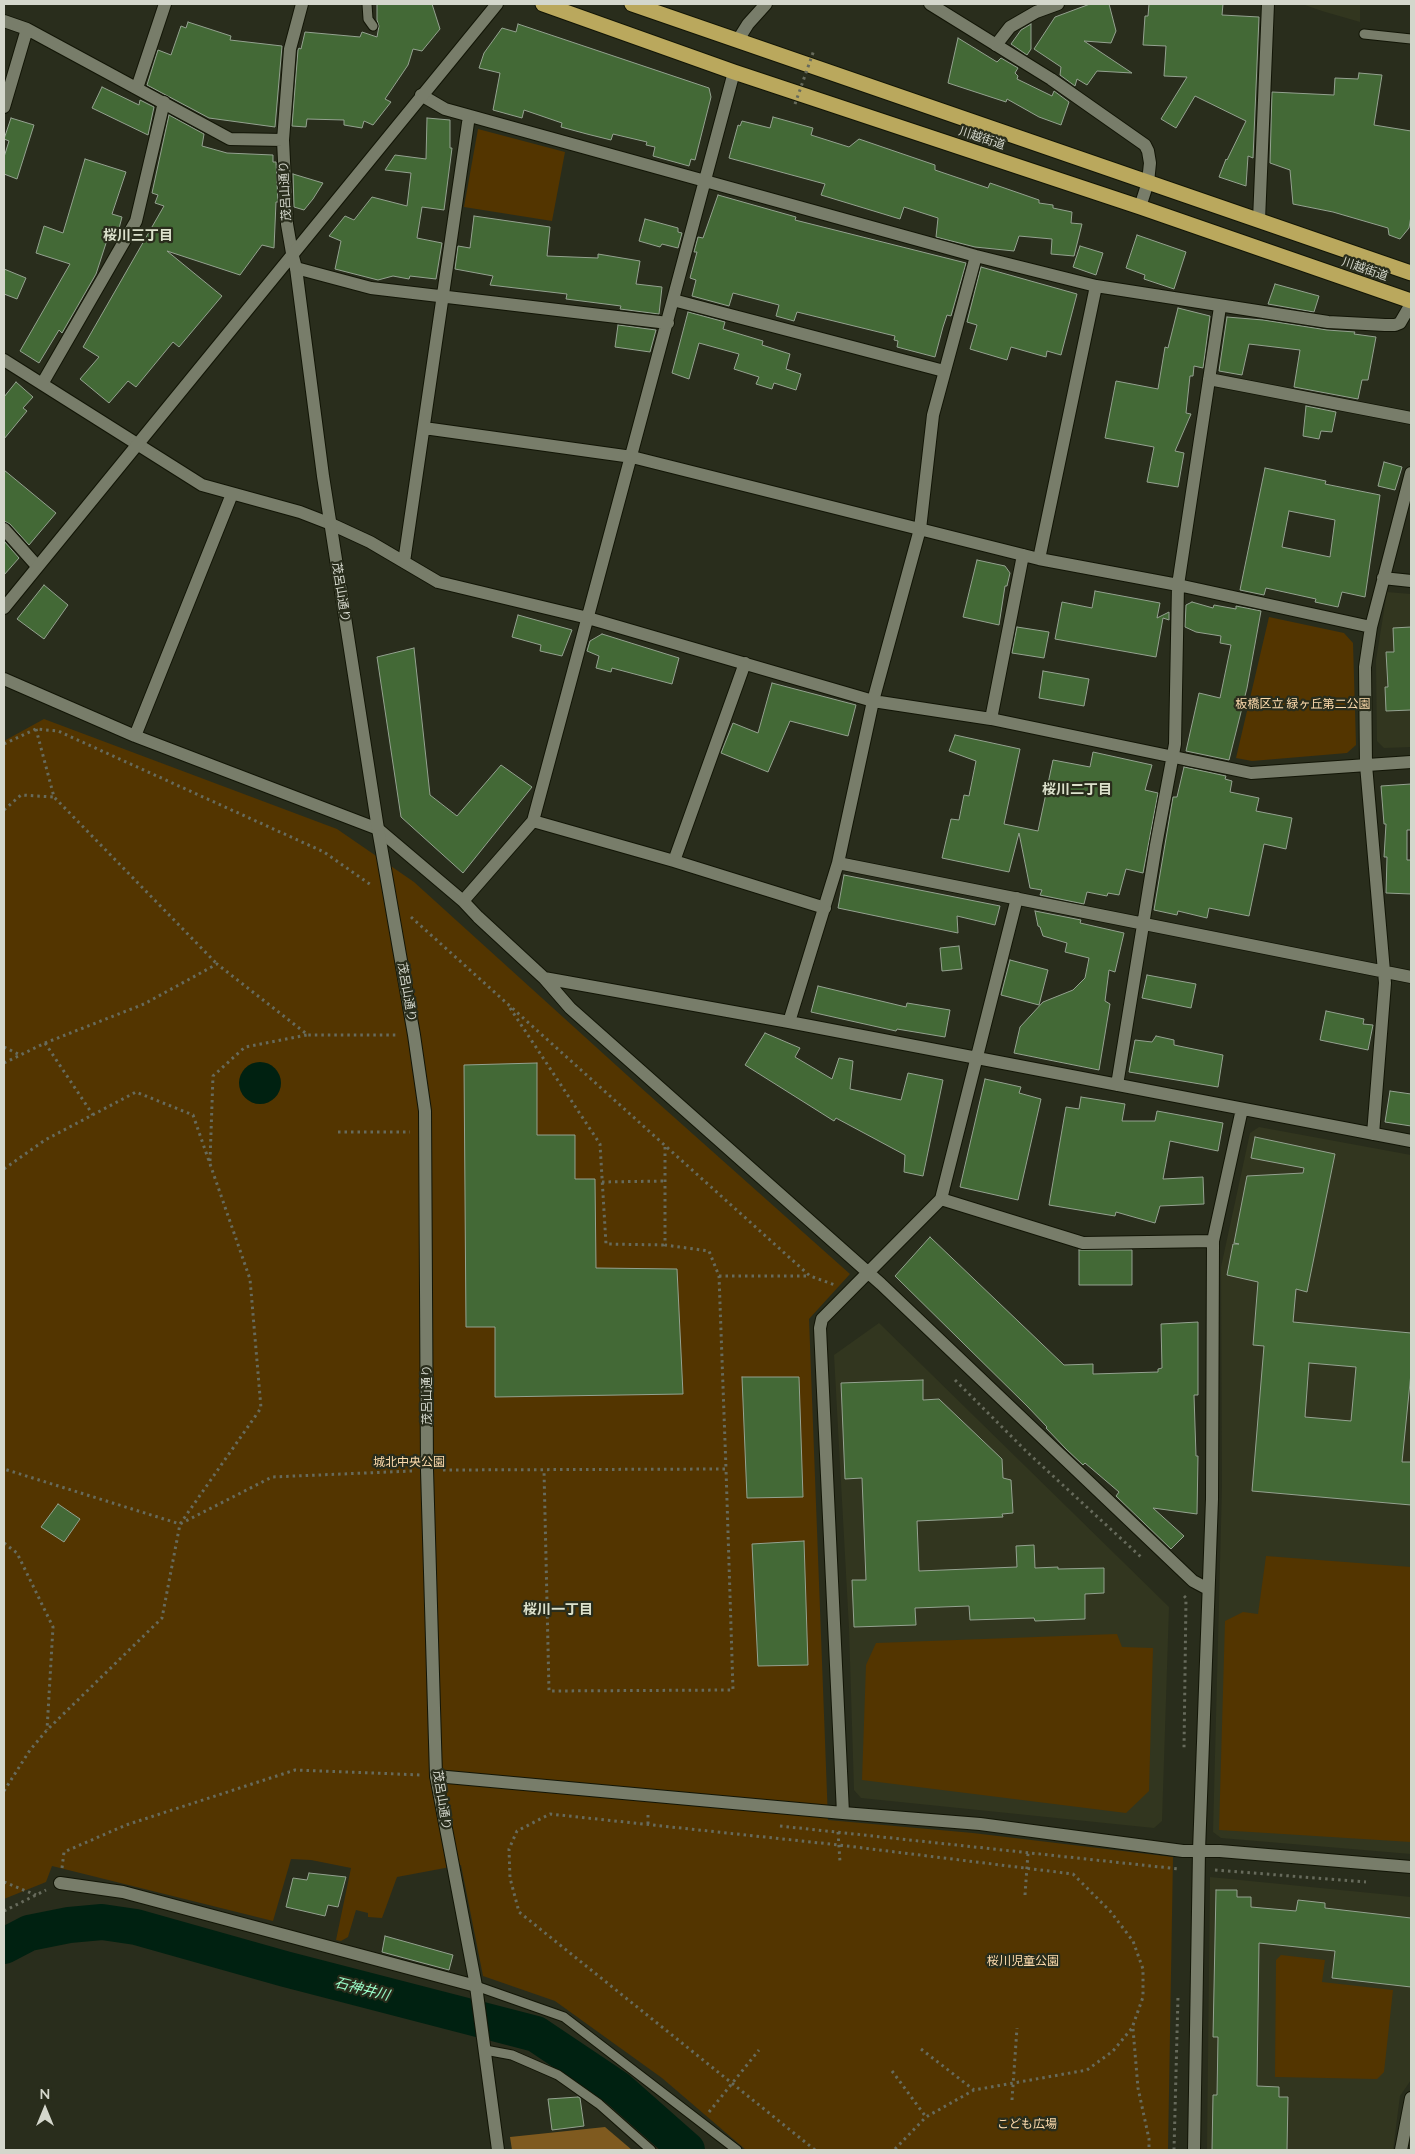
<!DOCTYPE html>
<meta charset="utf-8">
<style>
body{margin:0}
#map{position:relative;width:1415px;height:2154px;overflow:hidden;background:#292d1c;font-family:Lato,sans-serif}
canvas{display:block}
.frame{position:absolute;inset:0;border:5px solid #d4d7cc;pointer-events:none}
.north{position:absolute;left:20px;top:2084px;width:50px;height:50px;-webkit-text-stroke:4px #292d1c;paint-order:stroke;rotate:0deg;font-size:14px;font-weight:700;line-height:20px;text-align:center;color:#d4d7cc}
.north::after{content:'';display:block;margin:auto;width:18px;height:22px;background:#d4d7cc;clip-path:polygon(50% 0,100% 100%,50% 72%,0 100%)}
</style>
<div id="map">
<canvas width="1415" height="2154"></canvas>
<div class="frame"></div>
<div class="north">N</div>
</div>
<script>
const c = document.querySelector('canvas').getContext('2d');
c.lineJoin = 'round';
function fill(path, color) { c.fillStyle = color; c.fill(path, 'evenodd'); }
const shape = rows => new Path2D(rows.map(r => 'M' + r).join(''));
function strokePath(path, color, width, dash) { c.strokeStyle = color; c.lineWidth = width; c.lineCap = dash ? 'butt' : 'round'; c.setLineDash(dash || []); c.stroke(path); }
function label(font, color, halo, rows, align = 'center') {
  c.font = font + ' Lato,"Noto Sans JP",sans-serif'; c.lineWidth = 4.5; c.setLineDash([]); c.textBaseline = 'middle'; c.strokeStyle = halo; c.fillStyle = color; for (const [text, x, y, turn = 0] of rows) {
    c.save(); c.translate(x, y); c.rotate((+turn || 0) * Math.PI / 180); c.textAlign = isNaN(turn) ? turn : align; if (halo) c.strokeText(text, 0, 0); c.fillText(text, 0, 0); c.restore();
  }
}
const built = shape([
 [1302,4,1360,4,1360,22,1322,11],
 [1387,592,1411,594,1411,747,1384,748,1377,741,1376,660],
 [1259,1127,1411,1155,1411,1854,1221,1838,1213,1832,1222,1487,1221,1267,1250,1133],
 [879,1323,1169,1607,1162,1821,1154,1828,861,1798,854,1790,849,1628,834,1355],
 [1210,1877,1411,1897,1411,2080,1400,2096,1393,2150,1207,2150]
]);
const green = shape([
 [478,129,565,152,552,221,464,207],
 [1269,617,1344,633,1353,643,1356,745,1347,753,1252,761,1236,758],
 [44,719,337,829,414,882,639,1086,850,1274,809,1319,828,1820,973,1833,1173,1857,1168,2150,746,2150,662,2078,555,2001,483,1976,461,1865,397,1877,382,1918,368,1917,368,1913,356,1910,348,1937,341,1941,336,1940,351,1868,311,1860,291,1859,273,1921,52,1866,46,1882,4,1899,4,741],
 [1266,1556,1411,1567,1411,1842,1219,1830,1225,1621,1243,1612,1258,1614],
 [1117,1634,1122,1647,1153,1648,1149,1791,1126,1813,862,1780,866,1665,876,1643],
 [1281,1955,1325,1960,1322,1982,1393,1990,1384,2072,1377,2079,1275,2077,1276,1960]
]);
const forest = shape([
 [605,2127,632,2150,512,2150,510,2137]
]);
const water = shape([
 '239 1083a21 21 0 1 1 42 0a21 21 0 1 1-42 0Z'
]);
const river = shape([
 [4,1946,29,1933,69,1925,102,1922,136,1927,285,1969,536,2034,618,2089,687,2150]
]);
const building = shape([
 [377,4,432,4,440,29,422,51,413,49,408,65,385,99,391,102,373,125,364,121,362,128,344,125,344,120,307,119,306,127,292,126,298,50,299,48,301,49,305,32,360,37,362,32,377,37,379,26,377,20,377,4],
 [1090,4,1109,4,1116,31,1111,43,1084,41,1132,73,1097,71,1087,85,1077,79,1075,86,1060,75,1061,67,1034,49,1055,17,1090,4],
 [1149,4,1223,4,1222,15,1259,17,1253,158,1248,156,1246,186,1219,177,1226,159,1227,160,1246,121,1195,96,1176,128,1161,119,1187,77,1164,76,1166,46,1143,45,1145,16,1148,16,1149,4],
 [188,22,231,36,230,40,282,46,275,127,209,118,147,85,158,50,171,55,181,26,186,28,188,22],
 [518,24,709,88,711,97,695,160,691,159,689,166,653,156,655,147,646,145,647,142,613,134,611,140,587,134,561,127,562,123,524,110,522,118,493,110,500,73,479,68,484,53,502,28,516,32,518,24],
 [1031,24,1031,49,1027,55,1011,44,1021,30,1031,24],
 [958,38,997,62,1001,58,1018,68,1015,73,1018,76,1017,79,1052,96,1054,91,1069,102,1061,125,1039,117,1007,99,1006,102,948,83,958,38],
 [1359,73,1382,75,1374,125,1411,131,1411,216,1409,228,1400,239,1389,235,1388,228,1333,212,1293,204,1290,170,1270,163,1272,92,1334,95,1335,78,1358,79,1359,73],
 [102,87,139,105,140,100,154,107,148,135,92,108,102,87],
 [169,115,204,134,202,146,227,153,273,155,273,162,276,162,278,202,276,202,274,248,262,245,240,275,167,251,222,296,179,347,173,342,136,387,128,381,109,403,80,379,99,357,83,347,164,206,155,203,158,195,152,193,169,115],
 [773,117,813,128,811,135,849,147,859,139,935,165,935,170,988,188,990,183,1039,200,1039,203,1053,205,1053,208,1072,212,1071,223,1082,224,1074,256,1051,254,1052,239,1019,236,1014,251,975,247,936,237,938,218,904,207,900,219,821,195,825,184,729,158,738,125,740,126,742,121,770,128,773,117],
 [11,118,34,125,17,179,4,174,4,157,9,141,4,139,11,118],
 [427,118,450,120,450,148,452,148,444,210,422,207,417,238,442,243,436,279,410,276,409,279,393,276,378,280,335,269,341,241,329,236,345,216,354,220,372,197,407,206,411,173,385,170,395,155,426,159,427,118],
 [85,159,126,172,112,214,122,217,117,236,109,234,96,274,62,333,59,330,39,363,20,351,70,264,36,253,44,226,63,233,85,159],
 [293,174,323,183,313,199,304,210,294,207,293,174],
 [718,195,796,217,795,220,966,263,951,316,947,315,943,327,935,357,897,347,898,341,894,340,895,336,797,312,794,321,776,316,779,305,733,293,729,306,692,296,696,280,690,278,697,252,694,252,698,237,703,238,718,195],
 [474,216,550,227,547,256,598,258,598,254,640,261,636,284,662,287,659,314,620,309,621,306,566,299,567,294,490,285,493,276,455,269,458,246,470,248,474,216],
 [645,219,678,228,678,232,682,233,678,248,662,244,660,247,639,241,645,219],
 [1137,235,1186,252,1174,289,1144,279,1145,275,1126,268,1137,235],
 [1080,246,1103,253,1096,275,1073,267,1080,246],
 [981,267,1077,294,1061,355,1047,351,1046,357,1011,347,1007,360,970,349,977,325,967,322,981,267],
 [4,269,26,278,17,299,4,294,4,269],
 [1275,284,1319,296,1314,312,1268,304,1275,284],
 [1178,308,1210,316,1203,368,1194,366,1193,376,1190,376,1186,413,1191,414,1175,451,1184,453,1178,487,1147,482,1154,447,1105,438,1116,381,1158,389,1165,347,1168,348,1178,308],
 [688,312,725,322,723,329,763,341,762,345,790,354,786,369,801,374,796,390,774,383,772,389,756,384,759,377,734,369,739,354,699,343,689,379,672,373,688,312],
 [1227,317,1263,320,1327,330,1355,332,1354,334,1376,337,1368,380,1362,380,1358,399,1294,387,1300,350,1249,344,1242,375,1219,371,1227,317],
 [618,325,656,330,650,352,615,347,618,325],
 [16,382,33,397,23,408,27,411,4,439,4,397,16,382],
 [1306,406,1336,412,1332,432,1321,431,1319,439,1303,436,1306,406],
 [1384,462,1402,467,1395,490,1378,486,1384,462],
 [1265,468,1326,481,1325,484,1380,495,1365,597,1342,592,1338,607,1315,602,1316,599,1266,588,1264,595,1240,590,1265,468],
 [1289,511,1335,520,1330,557,1282,547,1289,511],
 [4,470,56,513,29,545,10,524,4,521,4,470],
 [4,541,19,558,4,575,4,541],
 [977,560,1005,566,1010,573,1007,586,1005,586,999,625,963,617,977,560],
 [44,585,68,605,44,639,17,619,44,585],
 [1095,591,1160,603,1157,618,1169,612,1169,620,1163,618,1156,657,1055,639,1062,602,1092,608,1095,591],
 [1192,602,1213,608,1214,605,1236,609,1236,606,1261,611,1247,688,1229,760,1186,751,1199,693,1220,698,1231,645,1220,643,1221,636,1196,632,1185,627,1186,605,1192,602],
 [518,615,572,630,562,656,540,651,541,645,512,637,518,615],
 [1017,627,1049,632,1044,658,1012,653,1017,627],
 [1411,627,1411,710,1386,711,1385,687,1388,687,1386,652,1394,652,1393,628,1411,627],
 [602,634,679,658,672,684,612,668,611,672,596,668,599,656,587,651,590,641,602,634],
 [414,648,430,795,457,816,501,765,532,787,463,873,401,817,377,657,414,648],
 [1043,671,1089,679,1084,706,1039,698,1043,671],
 [772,683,856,705,848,736,790,721,768,772,721,753,733,723,758,733,772,683],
 [955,735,1020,749,1004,824,1038,831,1053,760,1090,767,1093,752,1152,765,1145,790,1158,793,1143,873,1126,869,1119,895,1108,893,1107,896,1087,892,1084,904,1040,895,1042,890,1030,888,1019,833,1009,872,942,858,951,819,959,820,964,795,969,796,976,761,949,751,955,735],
 [1184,767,1226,776,1225,779,1232,781,1230,792,1259,798,1256,811,1292,818,1286,849,1264,844,1249,916,1209,908,1207,918,1178,911,1177,915,1154,910,1173,797,1177,797,1184,767],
 [1411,784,1411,830,1407,830,1407,860,1411,860,1411,894,1386,893,1387,857,1384,857,1386,824,1384,824,1381,786,1411,784],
 [844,875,1000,906,995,925,957,916,958,933,838,908,844,875],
 [1035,911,1081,920,1080,923,1124,933,1115,972,1109,970,1105,1001,1110,1004,1099,1070,1014,1053,1020,1027,1043,1002,1073,990,1085,978,1089,958,1065,952,1067,943,1043,936,1040,927,1038,926,1035,911],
 [959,946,962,969,942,971,940,948,959,946],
 [1010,960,1048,970,1039,1005,1001,995,1010,960],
 [1147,975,1196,984,1191,1008,1142,998,1147,975],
 [818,986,906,1007,907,1003,950,1010,945,1037,897,1029,896,1031,811,1012,818,986],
 [1326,1011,1364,1019,1363,1024,1373,1025,1368,1050,1320,1040,1326,1011],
 [765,1033,800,1048,795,1057,832,1079,839,1058,853,1061,850,1089,901,1100,908,1073,943,1080,923,1176,904,1172,905,1155,836,1118,834,1121,745,1065,765,1033],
 [1156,1036,1174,1040,1174,1045,1223,1055,1218,1087,1129,1072,1135,1040,1152,1042,1156,1036],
 [537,1063,537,1135,575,1135,575,1179,595,1179,596,1268,677,1269,683,1394,495,1397,495,1327,466,1327,464,1065,537,1063],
 [985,1079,1021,1087,1019,1093,1041,1099,1018,1200,960,1187,985,1079],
 [1390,1091,1411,1094,1411,1126,1385,1122,1390,1091],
 [1081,1097,1125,1104,1122,1121,1155,1121,1157,1111,1223,1123,1218,1151,1170,1141,1163,1179,1203,1177,1204,1204,1160,1206,1155,1223,1116,1212,1115,1216,1049,1205,1066,1107,1079,1109,1081,1097],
 [1255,1137,1335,1154,1307,1292,1296,1289,1293,1322,1411,1333,1411,1373,1402,1462,1411,1462,1411,1505,1252,1491,1264,1346,1253,1345,1258,1282,1227,1275,1233,1244,1239,1244,1234,1243,1247,1176,1303,1173,1304,1168,1251,1158,1255,1137],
 [1309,1363,1356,1367,1351,1421,1305,1417,1309,1363],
 [930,1237,1064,1365,1093,1364,1093,1374,1158,1372,1158,1369,1162,1368,1161,1324,1198,1322,1198,1395,1194,1395,1196,1456,1198,1456,1197,1514,1153,1508,1184,1536,1171,1549,1116,1496,1119,1492,1085,1463,1083,1465,1066,1449,1046,1428,1047,1427,1027,1406,895,1276,930,1237],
 [1079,1250,1132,1250,1132,1285,1079,1285,1079,1250],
 [742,1377,799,1377,803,1497,747,1498,742,1377],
 [923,1380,923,1400,939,1399,1002,1459,1003,1478,1011,1480,1013,1513,1002,1514,1003,1517,917,1521,919,1571,1017,1567,1016,1546,1034,1545,1035,1568,1058,1567,1058,1569,1104,1568,1104,1593,1085,1594,1085,1619,1035,1621,1034,1618,970,1620,969,1606,915,1608,916,1625,854,1627,852,1580,866,1580,862,1478,845,1479,841,1383,923,1380],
 [58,1504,80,1519,64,1542,41,1527,58,1504],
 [804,1541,808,1665,758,1666,752,1544,804,1541],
 [309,1873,346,1877,338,1907,328,1905,325,1916,286,1907,293,1878,307,1880,309,1873],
 [1216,1890,1237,1890,1237,1897,1251,1897,1251,1907,1296,1911,1298,1900,1325,1903,1325,1908,1411,1918,1411,1987,1332,1978,1335,1951,1259,1943,1257,2086,1279,2087,1279,2097,1288,2097,1287,2150,1212,2150,1213,2095,1217,2095,1218,2037,1213,2037,1216,1890],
 [385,1936,453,1955,449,1970,382,1952,385,1936],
 [578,2097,580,2098,584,2126,552,2130,548,2099,578,2097]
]);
const path = shape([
 [36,729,54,797,217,964],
 [4,744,36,729,58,731,324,852,371,885],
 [4,810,21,795,54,797],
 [411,917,810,1276,835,1285],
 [510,1008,600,1144,606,1244,665,1245],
 [45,1043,93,1115],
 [4,1047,20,1055],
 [4,1063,45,1043,144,1004,217,964,308,1035,399,1035],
 [338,1132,410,1132],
 [665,1147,665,1245,709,1251,719,1276,726,1469],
 [210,1161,213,1076,245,1047,307,1035],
 [4,1169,45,1140,136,1092,193,1115,250,1279,261,1408,180,1524,4,1469],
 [602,1182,665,1181],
 [719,1276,810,1276],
 [955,1380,1027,1452,1141,1557],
 [443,1470,726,1469,733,1690,549,1691,544,1470],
 [4,1543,17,1553,53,1627,47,1730],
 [1184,1596,1186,1598,1184,1749],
 [4,1791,30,1750,47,1730,162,1618,180,1524,272,1477,412,1471],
 [648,1824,648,1812],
 [780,1826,1179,1869],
 [838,1832,840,1862],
 [62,1868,64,1852,126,1825,295,1770,422,1775],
 [1215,1870,1366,1882],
 [4,1882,36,1895],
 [1025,1895,1028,1853],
 [4,1911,46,1890],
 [1133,2029,1138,2088,1149,2139,1149,2150],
 [921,2049,974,2090],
 [892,2071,926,2117],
 [1012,2100,1017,2028],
 [709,2112,759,2050],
 [815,2150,519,1912,510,1878,509,1849,517,1831,550,1814,839,1845,1073,1874,1110,1911,1133,1941,1143,1969,1143,1997,1132,2028,1113,2051,1087,2070,974,2090,926,2117,894,2150],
 [1174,2150,1178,1996]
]);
const lane = shape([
 [367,4,368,19,373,26],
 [1364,34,1411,39],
 [476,1986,564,2017,737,2150],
 [485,2050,512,2055,558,2075,599,2104,651,2150]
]);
const street = shape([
 [4,21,27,29,230,139,283,140],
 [738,40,748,24,766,4],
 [996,45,1010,27,1036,12,1058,4],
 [137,88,165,4],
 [421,95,445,109,976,256,1096,286,1328,322,1385,325,1395,325,1400,323,1411,304],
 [4,107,27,29],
 [1259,220,1268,4],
 [292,253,287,224,283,140,290,49,302,4],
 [296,268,371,288,668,323],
 [673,300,944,371],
 [4,360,202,485,300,512,331,524,370,542,438,582,588,618,873,701,991,719,1251,773,1411,762],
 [1209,379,1411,418],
 [42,384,136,221,164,102],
 [424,428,632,457,1039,559,1178,585,1371,627],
 [4,529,37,566],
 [1039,559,1096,286],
 [404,562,469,116],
 [1383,578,1411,581],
 [4,679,135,736,378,829,463,901,478,917,544,978,570,1008,881,1284,1193,1581,1208,1589],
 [991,719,1023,555],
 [135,736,232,494],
 [533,821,674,861,745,663],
 [674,861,825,908],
 [838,863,1411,977],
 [463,901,533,821,734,72],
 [544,978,789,1022,838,863,873,701,920,529,933,415,976,256],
 [789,1022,1411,1141],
 [1117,1085,1156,845,1175,744,1178,585,1220,307],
 [1373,1134,1385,983,1366,765,1365,667,1371,627,1411,473],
 [941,1199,1083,1243,1213,1241],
 [436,1776,843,1813,980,1824,1183,1851,1220,1851,1411,1867],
 [843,1813,820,1328,822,1319,941,1199,1017,898],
 [60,1883,123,1892,476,1986],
 [1194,2150,1199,1851,1212,1499,1213,1241,1242,1109],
 [1401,2150,1411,2098]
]);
const secondary = shape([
 [930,4,1051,79,1145,145,1148,151,1150,163,1148,182,1140,207],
 [292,253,296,268,323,476,378,829,414,1035,425,1111,427,1470,436,1776,476,1986,498,2150],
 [4,608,497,4]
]);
const highway = shape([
 [543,4,734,72,1140,207,1411,301],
 [632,4,1411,273]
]);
const pathBridge = shape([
 [795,104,814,50]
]);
const streetNames = [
 ["川越街道",982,138,18],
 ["茂呂山通り",285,191,-93],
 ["川越街道",1365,269,19],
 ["茂呂山通り",341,592,81],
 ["茂呂山通り",407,992,80],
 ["茂呂山通り",427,1395,-90],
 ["茂呂山通り",442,1800,81]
];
const parkNames = [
 ["板橋区立 緑ヶ丘第二公園",1303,704],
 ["城北中央公園",409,1462],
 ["桜川児童公園",1023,1961],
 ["こども広場",1027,2124]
];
const neighbourhoodNames = [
 ["桜川三丁目",138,235],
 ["桜川二丁目",1077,789],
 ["桜川一丁目",558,1609]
];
const waterNames = [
 ["石神井川",362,1989,14]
];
fill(built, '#32361f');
fill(green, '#533500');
fill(forest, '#7f5a1f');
fill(water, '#002111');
strokePath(river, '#002111', 36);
fill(building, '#436936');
strokePath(building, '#94a290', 1);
strokePath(lane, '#121506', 11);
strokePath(street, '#121506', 14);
strokePath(secondary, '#121506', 14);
strokePath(highway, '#121506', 17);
strokePath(path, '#676b5c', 3, [2.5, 4]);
strokePath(lane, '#787d6a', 9);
strokePath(street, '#787d6a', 12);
strokePath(secondary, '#787d6a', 12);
strokePath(highway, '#baa85d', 15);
strokePath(pathBridge, '#676b5c', 3, [2.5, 4]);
label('12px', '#d4d7cc', '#292d1c', streetNames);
label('12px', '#fddbad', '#292d1c', parkNames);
label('bold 14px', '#dce1cc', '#292d1c', neighbourhoodNames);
label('italic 14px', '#9afcc8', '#292d1c', waterNames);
</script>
